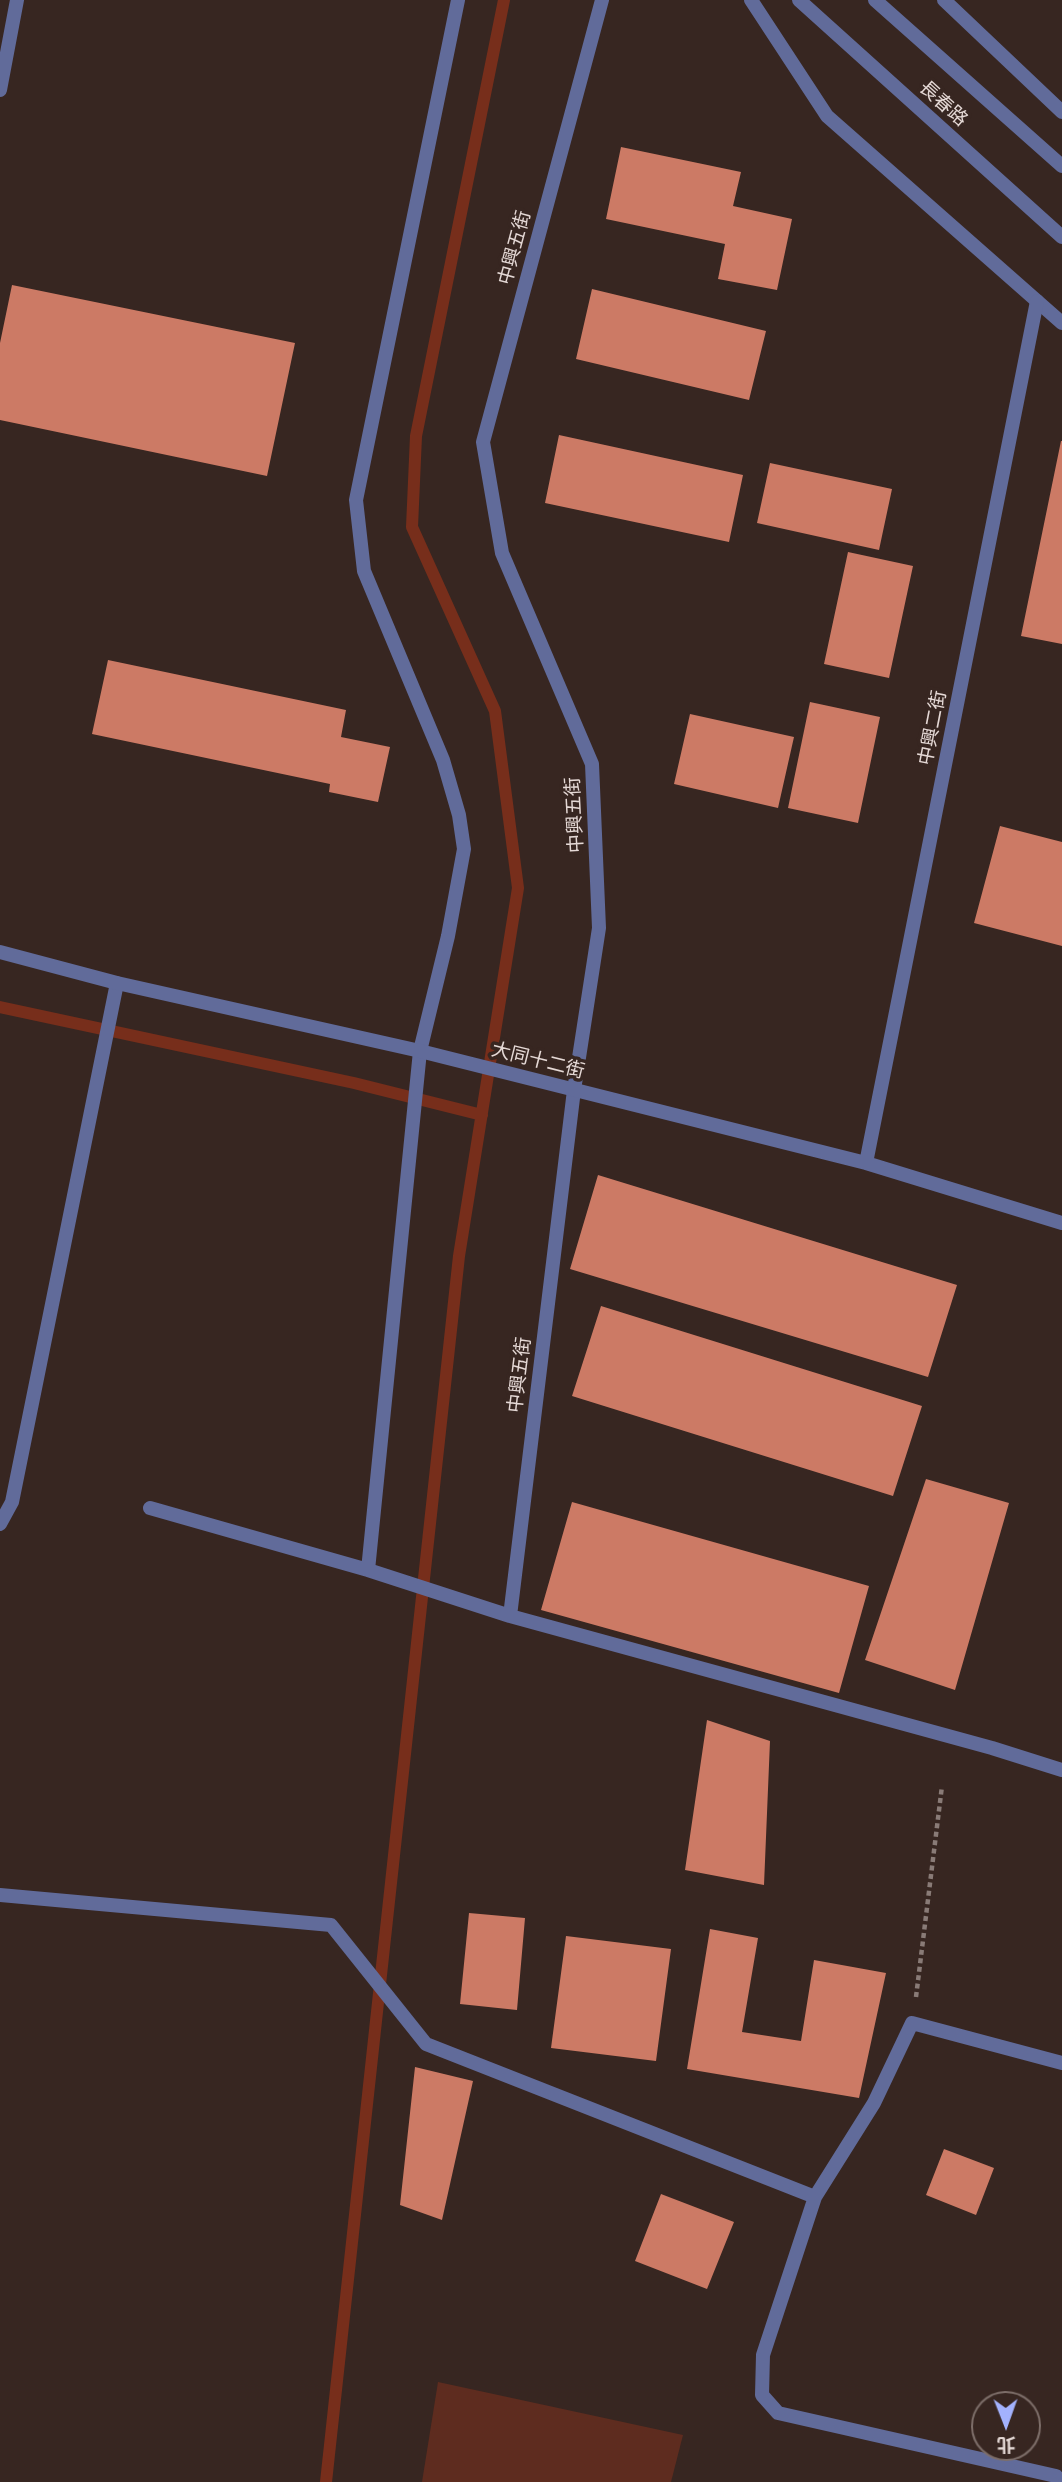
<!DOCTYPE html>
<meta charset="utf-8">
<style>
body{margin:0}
#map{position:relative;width:1062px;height:2482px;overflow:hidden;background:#372621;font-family:"PT Serif","Noto Sans TC",serif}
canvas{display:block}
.north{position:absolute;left:971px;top:2391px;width:70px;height:70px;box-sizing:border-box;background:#372621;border:2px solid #7d6e69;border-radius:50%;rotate:179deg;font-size:19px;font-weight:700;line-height:28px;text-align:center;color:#e5d9d6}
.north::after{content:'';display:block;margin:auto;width:24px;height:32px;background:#a3b2fd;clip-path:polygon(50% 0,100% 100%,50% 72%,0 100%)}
</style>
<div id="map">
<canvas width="1062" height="2482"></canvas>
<div class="north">北</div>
</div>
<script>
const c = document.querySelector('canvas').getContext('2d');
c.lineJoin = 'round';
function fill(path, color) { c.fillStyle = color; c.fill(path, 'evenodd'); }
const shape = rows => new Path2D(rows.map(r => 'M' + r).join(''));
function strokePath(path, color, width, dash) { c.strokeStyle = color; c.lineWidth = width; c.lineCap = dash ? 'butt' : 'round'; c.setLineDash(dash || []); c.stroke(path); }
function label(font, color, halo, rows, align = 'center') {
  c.font = font + ' "PT Serif","Noto Sans TC",serif'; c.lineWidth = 7; c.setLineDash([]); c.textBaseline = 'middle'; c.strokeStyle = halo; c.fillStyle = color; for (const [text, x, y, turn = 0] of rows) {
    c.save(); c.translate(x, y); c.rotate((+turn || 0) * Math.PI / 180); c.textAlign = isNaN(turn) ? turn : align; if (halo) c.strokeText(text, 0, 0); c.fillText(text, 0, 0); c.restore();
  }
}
const green = shape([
 [438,2382,683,2435,671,2482,422,2482]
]);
const stream = shape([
 [0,1007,354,1083,482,1115],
 [326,2482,459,1256,518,888,495,711,412,527,416,436,504,0]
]);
const building = shape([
 [621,147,741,172,733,206,792,219,777,290,718,279,725,244,606,219],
 [12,285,295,343,267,476,0,420,0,343],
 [592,289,766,331,749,400,576,359],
 [559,435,743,475,729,542,545,503],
 [1061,441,1062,441,1062,644,1021,636],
 [770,463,892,489,879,550,757,523],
 [848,552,913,566,889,678,824,664],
 [108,660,346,710,341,737,390,747,378,802,329,792,330,784,92,734],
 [810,702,880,717,858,823,788,808],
 [690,714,794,737,778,808,674,784],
 [1000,826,1062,842,1062,946,974,923],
 [598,1175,957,1285,928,1377,570,1269],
 [601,1306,922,1406,893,1496,572,1396],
 [926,1479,1009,1503,955,1690,865,1660],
 [572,1502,869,1586,839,1693,541,1610],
 [707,1720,770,1741,764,1885,685,1870],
 [469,1913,525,1918,517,2010,460,2004],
 [710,1929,758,1938,742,2032,801,2041,814,1960,886,1973,859,2098,687,2069],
 [566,1936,671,1949,656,2061,551,2048],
 [415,2067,473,2081,442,2220,400,2205],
 [944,2149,994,2168,976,2215,926,2195],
 [661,2194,734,2222,707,2289,635,2261]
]);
const path = shape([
 [916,1997,942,1786]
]);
const service = shape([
 [751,0,827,116,1062,323],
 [944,0,1062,112],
 [150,1508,368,1570,510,1616,992,1748,1062,1770],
 [0,1524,12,1502,117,983],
 [368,1570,420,1051,448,936,464,849,459,815,443,760,364,571,356,500,458,0],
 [510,1616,574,1090,599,928,592,764,502,553,483,442,602,0],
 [0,1895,331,1925,426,2044,815,2197],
 [1057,2482,1056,2476,778,2413,762,2395,763,2355,815,2197,874,2103,912,2023,1062,2063]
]);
const minor = shape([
 [0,90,17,0],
 [0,952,117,983,420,1051,866,1163,1062,1223],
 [866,1163,1037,301]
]);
const tertiary = shape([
 [799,0,1062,237],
 [875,0,1062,166]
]);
const streetNames = [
 ["長春路",943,104,42],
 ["中興五街",515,248,-75],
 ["中興二街",933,728,-79],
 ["中興五街",575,815,-93],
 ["大同十二街",538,1061,14],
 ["中興五街",520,1375,-83]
];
fill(green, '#5e2c1f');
strokePath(stream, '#772e1b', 12);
fill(building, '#cc7a65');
strokePath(path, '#897b77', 4.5, [5, 3.5]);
strokePath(service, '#616b9a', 14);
strokePath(minor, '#616b9a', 14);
strokePath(tertiary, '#616b9a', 14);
label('19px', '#e5d9d6', '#372621', streetNames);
</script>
